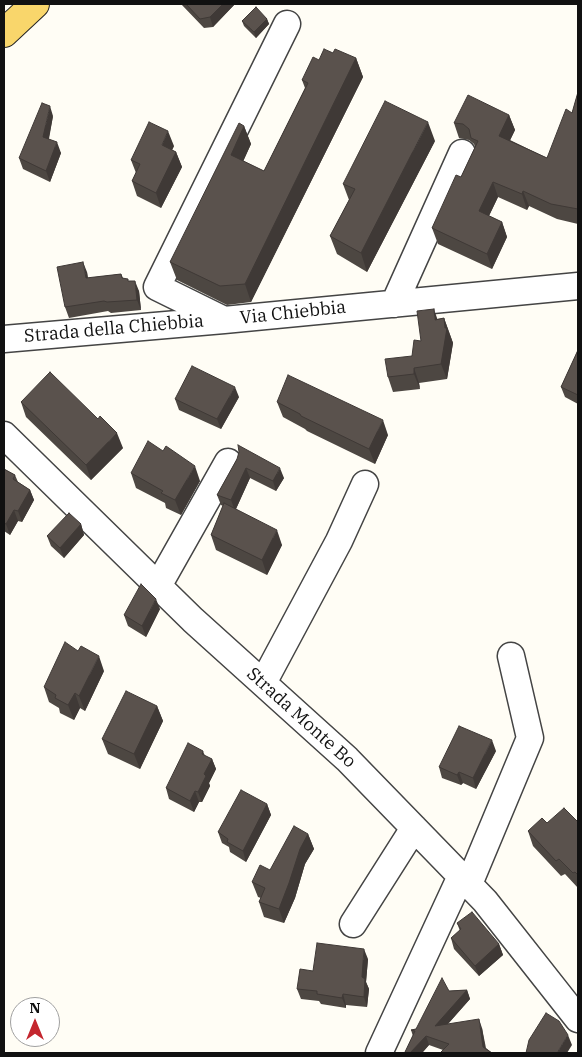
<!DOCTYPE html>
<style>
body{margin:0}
#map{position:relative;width:582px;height:1057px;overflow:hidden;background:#fffdf5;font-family:"IBM Plex Serif",serif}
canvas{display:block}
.frame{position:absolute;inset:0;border:5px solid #111;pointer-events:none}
.north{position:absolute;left:10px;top:997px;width:50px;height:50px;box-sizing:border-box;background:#fff;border:1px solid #a0a0a0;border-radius:50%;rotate:0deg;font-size:14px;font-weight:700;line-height:20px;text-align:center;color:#111}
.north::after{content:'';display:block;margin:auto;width:18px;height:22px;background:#c4262e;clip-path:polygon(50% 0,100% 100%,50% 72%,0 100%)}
</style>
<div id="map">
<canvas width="582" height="1057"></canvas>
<div class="frame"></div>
<div class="north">N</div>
</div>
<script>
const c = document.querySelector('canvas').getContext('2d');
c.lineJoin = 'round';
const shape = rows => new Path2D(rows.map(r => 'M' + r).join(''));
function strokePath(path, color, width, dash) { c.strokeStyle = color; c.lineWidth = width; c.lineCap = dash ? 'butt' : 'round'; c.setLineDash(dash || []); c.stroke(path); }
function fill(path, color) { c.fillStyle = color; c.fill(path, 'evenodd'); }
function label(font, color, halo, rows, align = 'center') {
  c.font = font + ' "IBM Plex Serif",serif'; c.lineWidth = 5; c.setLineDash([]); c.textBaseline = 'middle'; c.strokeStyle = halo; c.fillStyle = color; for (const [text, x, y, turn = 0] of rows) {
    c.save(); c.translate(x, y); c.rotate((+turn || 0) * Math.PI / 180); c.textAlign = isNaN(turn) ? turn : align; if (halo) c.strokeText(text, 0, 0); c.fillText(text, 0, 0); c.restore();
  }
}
const minor = shape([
 [394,304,462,153],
 [224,320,157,287,287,24],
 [4,339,224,320,578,286],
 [4,435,193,620,347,759,485,901,578,1019],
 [158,586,228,462],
 [263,683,339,541,365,484],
 [469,884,530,738,511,656],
 [353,924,414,828],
 [379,1053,461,876]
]);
const major = shape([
 [4,33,35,4]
]);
const wall = shape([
 [181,4,235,4,213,27,204,28],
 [267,19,269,24,256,38,244,26,242,21],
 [333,53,356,58,363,77,251,302,227,305,177,280,170,262,244,126,251,144,243,161,264,171,305,88,302,80,319,60],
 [578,92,578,224,557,219,529,206,527,210,498,197,489,216,502,222,507,237,492,269,438,244,432,228,461,177,475,147,474,144,469,140,459,138,454,123,509,115,515,130,510,140,547,158,572,113],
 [53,116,49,139,61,153,50,182,23,169,19,158],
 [435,141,367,272,337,254,330,236,349,200,343,184],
 [174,146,172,150,176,152,182,167,161,208,137,196,132,181,136,173,131,160],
 [87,272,88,278,121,274,123,278,128,281,139,291,141,310,111,313,108,311,69,318,65,307],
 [444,318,453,343,447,379,419,383,420,389,393,392,388,377,412,356,421,341,437,319],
 [578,350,578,404,565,397,561,387],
 [239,397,221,429,179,410,175,399],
 [21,402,123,448,91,480,26,417],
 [277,402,388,435,375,464,307,431,305,429,283,417],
 [237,459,284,478,276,491,250,478,236,509,282,545,267,575,216,550,211,535,223,506,221,505,217,495],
 [4,469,15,475,18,482,30,490,34,500,22,522,18,521,10,535,4,531],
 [131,473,200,481,181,515,166,508,165,503,136,488],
 [81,524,84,535,64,558,51,546,47,536],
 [160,609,146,637,128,626,124,615],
 [104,671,85,711,80,708,74,720,60,713,59,708,49,702,44,687],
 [157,706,163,721,140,769,108,754,102,739],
 [203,751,205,756,212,759,216,769,209,783,210,786,202,802,199,802,194,812,169,799,166,788],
 [496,751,476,789,463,783,461,785,442,778,439,767],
 [267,804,271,815,246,862,230,852,229,847,222,843,218,832],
 [578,822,578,888,565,874,561,876,533,846,528,831,547,823],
 [308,834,314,849,305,864,295,898,284,923,264,917,259,902,261,898,258,897,252,882,270,870],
 [457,923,499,944,503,955,479,976,454,949,451,938,460,931],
 [368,959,366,982,369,989,367,1007,346,1005,346,1008,321,1004,319,1001,301,999,297,989,313,971],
 [467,990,470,999,448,1024,482,1028,486,1048,492,1053,440,1053,443,1050,429,1045,422,1053,405,1053,405,1052,413,1036,411,1030,416,1029,449,991]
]);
const shadedWall = shape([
 [223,4,235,4,213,27,210,17],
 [267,19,269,24,256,38,254,32],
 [356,58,363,77,251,302,245,284],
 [50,106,53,116,47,147,43,137],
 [509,115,515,130,505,151,499,136],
 [428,122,435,141,367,272,361,253],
 [244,126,251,144,238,173,231,155],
 [168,131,174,146,167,160,162,145],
 [57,142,61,153,50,182,46,171],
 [176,152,182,167,161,208,156,193],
 [493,182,498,197,484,226,479,211],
 [523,191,529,206,527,210,522,194],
 [502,222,507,237,492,269,487,254],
 [83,262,87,272,89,288,86,278],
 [135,281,139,291,141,310,137,300],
 [434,309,439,324,435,320],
 [444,318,453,343,447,379,441,364,445,328],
 [414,368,419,383,420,389,414,374],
 [235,387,239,397,221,429,217,419],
 [383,420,388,435,375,464,369,449],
 [117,433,123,448,91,480,86,465],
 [195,466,200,481,181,515,175,500],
 [246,468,250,478,235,511,231,500],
 [280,468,284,478,276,491,273,481],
 [30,490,34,500,22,522,18,511],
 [14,510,18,521,10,535,6,524],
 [81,524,84,535,64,558,60,548],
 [277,530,282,545,267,575,262,560],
 [156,599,160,609,146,637,142,626],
 [99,656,104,671,85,711,79,696],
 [75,693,80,708,74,720,68,705],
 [157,706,163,721,140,769,134,754],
 [492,740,496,751,476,789,473,778],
 [212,759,216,769,209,783,210,786,202,802,198,792,204,774],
 [459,772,463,783,461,785,457,775],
 [195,791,199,802,194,812,190,801],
 [267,804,271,815,246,862,243,851],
 [308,834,314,849,305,864,295,898,284,923,279,909,300,849],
 [499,944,503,955,479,976,475,966],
 [364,949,368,959,366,982,369,989,367,1007,364,997,362,977],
 [467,990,470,999,438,1035,435,1026],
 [343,994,346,1005,346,1008,342,998],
 [479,1019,482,1028,486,1053,483,1047],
 [568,1035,572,1045,567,1053,557,1053],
 [426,1036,429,1045,422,1053,410,1053]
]);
const building = shape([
 [186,4,223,4,210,17,200,19,186,4],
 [256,7,267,19,254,32,242,21,256,7],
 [324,49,333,53,335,49,356,58,245,284,220,286,170,262,239,123,244,126,231,155,264,171,308,83,302,80,313,57,319,60,324,49],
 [578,92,578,209,551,204,523,191,522,194,493,182,479,211,502,222,487,254,432,228,456,175,461,177,478,141,471,138,469,129,463,124,454,123,468,95,509,115,499,136,547,158,566,109,572,113,578,92],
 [385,101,428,122,361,253,330,236,355,189,343,184,385,101],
 [42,103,50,106,43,137,57,142,46,171,19,158,42,103],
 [149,122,168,131,162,145,176,152,156,193,132,181,140,164,131,160,149,122],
 [83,262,86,278,121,274,122,278,128,279,128,281,135,281,137,300,107,302,104,301,65,307,57,267,83,262],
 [434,309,435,320,444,318,445,328,447,328,441,364,414,368,414,374,388,377,385,359,412,356,414,340,421,341,417,311,434,309],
 [578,350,578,395,561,387,578,350],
 [192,366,235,387,217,419,175,399,192,366],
 [50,372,98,419,100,416,117,433,86,465,21,402,50,372],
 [288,375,383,420,369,449,301,416,300,414,277,402,288,375],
 [148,441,163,451,166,446,195,466,175,500,161,493,163,491,131,473,148,441],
 [238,445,280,468,273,481,246,468,231,500,217,495,237,459,239,452,238,445],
 [4,469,15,475,13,479,30,490,18,511,14,510,6,524,4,523,4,469],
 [224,503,277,530,262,560,211,535,224,503],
 [69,513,81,524,60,548,47,536,69,513],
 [141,584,156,599,142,626,124,615,141,584],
 [65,642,78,651,81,646,99,656,79,696,75,693,68,705,55,698,56,695,44,687,65,642],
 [126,691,157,706,134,754,102,739,126,691],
 [459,726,492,740,473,778,459,772,457,775,439,767,459,726],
 [188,743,203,751,202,754,212,759,204,774,206,776,198,792,195,791,190,801,166,788,188,743],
 [241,790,267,804,243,851,227,842,228,839,218,832,241,790],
 [564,808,578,822,578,875,575,872,573,873,559,859,556,861,528,831,542,818,547,823,564,808],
 [294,826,308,834,300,849,289,883,279,909,259,902,265,888,252,882,260,865,270,870,294,826],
 [472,912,499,944,475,966,451,938,461,929,457,923,472,912],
 [317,943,364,949,362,977,365,979,364,997,343,994,342,998,317,994,317,991,297,989,300,969,313,971,317,943],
 [442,978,449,991,467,990,435,1026,479,1019,483,1047,492,1053,440,1053,449,1044,426,1036,410,1053,407,1053,405,1052,415,1031,411,1030,416,1029,442,978],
 [546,1013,559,1021,568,1035,557,1053,526,1053,529,1040,546,1013]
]);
const streetNames = [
 ["Via Chiebbia",293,313,-6],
 ["Strada della Chiebbia",114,329,-5],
 ["Strada Monte Bo",301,718,42]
];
strokePath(minor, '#444', 29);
strokePath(major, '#222', 30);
strokePath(minor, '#fff', 26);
strokePath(major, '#f9d66b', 28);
fill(wall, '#4d4742');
fill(shadedWall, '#3f3936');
fill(building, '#5a524d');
strokePath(building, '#3f3936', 1);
label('18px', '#111', '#fff', streetNames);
</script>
